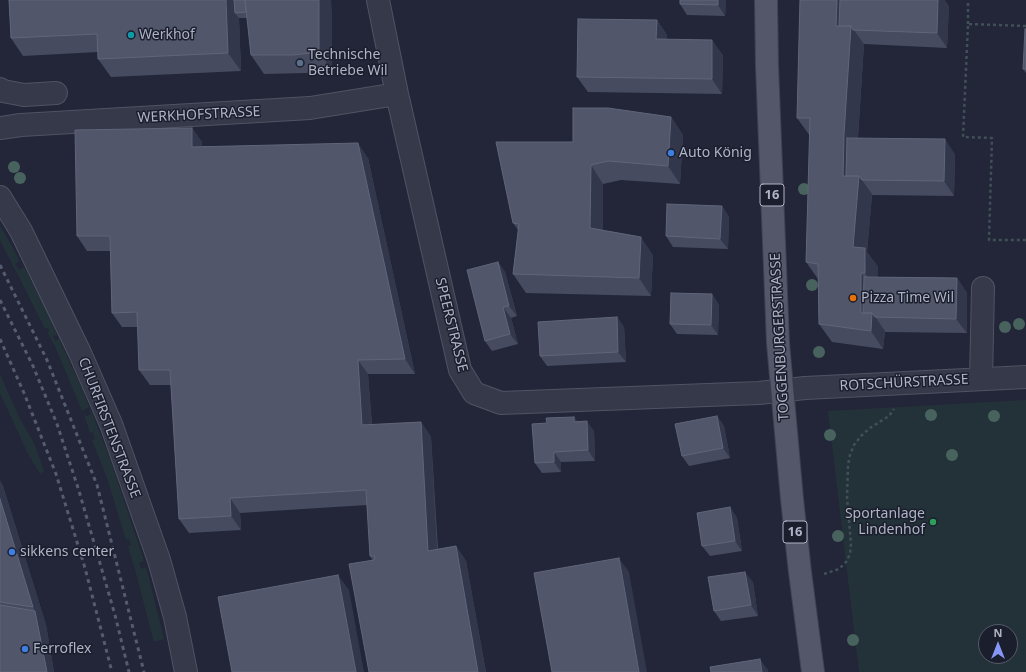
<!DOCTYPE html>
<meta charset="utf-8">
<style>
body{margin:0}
#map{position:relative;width:1026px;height:672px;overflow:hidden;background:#222638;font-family:"Noto Sans",sans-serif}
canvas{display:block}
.north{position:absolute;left:978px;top:624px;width:40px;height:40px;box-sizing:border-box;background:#1a1e2d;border:1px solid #565a6a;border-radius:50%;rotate:0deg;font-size:11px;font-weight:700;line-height:16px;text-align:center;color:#b0b3c5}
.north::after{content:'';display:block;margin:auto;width:14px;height:18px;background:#8596f5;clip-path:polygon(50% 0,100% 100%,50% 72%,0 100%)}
</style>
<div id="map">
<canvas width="1026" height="672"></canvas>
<div class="north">N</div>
</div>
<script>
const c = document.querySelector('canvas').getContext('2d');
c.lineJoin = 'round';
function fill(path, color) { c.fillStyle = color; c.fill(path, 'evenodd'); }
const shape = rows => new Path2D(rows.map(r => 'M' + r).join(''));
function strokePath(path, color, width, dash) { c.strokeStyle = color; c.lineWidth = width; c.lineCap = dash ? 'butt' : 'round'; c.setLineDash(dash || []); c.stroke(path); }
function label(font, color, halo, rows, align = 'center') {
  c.font = font + ' "Noto Sans",sans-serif'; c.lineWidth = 3; c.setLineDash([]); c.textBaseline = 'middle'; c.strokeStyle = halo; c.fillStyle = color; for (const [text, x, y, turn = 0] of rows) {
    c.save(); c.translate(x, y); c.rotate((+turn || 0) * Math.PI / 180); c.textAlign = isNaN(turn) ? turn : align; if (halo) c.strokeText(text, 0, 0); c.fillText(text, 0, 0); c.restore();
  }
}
const green = shape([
 [0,225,20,261,15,264,19,270,24,267,47,310,57,335,53,336,55,341,59,339,81,386,89,407,82,411,54,344,47,332,50,331,48,328,45,329,0,240],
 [0,374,20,419,34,443,44,471,40,474,27,452,0,393],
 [1026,400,1026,672,859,672,828,411],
 [986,632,1010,632,1010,656,986,656],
 [91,410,110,459,139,545,144,561,139,563,141,569,146,567,164,639,154,642,135,570,128,546,131,546,129,539,126,540,108,481,92,440,95,439,93,432,90,433,84,415,87,416,91,414,89,411]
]);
const path = shape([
 [968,24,968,0],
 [1026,26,968,24,963,137,992,138,989,240,1026,240],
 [824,574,839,569,846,562,850,554,851,544,847,497,848,465,850,455,854,445,861,436,870,428,889,416,894,409]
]);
const minor = shape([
 [378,0,397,94,460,370,474,393,501,403,759,393,805,388,1026,377],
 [0,89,3,91,24,95,56,93],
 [0,128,21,125,310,108,397,94],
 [0,197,21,231,80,353,111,424,159,560,175,617,186,672],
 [981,379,983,288]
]);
const major = shape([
 [766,0,767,66,778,343,792,499,800,572,813,672]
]);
const rail = shape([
 [0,265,47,360,97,485,144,672],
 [0,300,33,366,57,424,79,491,115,615,129,672],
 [0,339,24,393,56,474,85,568,112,672]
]);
const trees = [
 [14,167],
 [20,178],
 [804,189],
 [812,285],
 [1019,324],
 [1005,327],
 [819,352],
 [931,415],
 [994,416],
 [830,435],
 [952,455],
 [838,536],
 [853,640]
];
const wall = shape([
 [9,0,332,11,332,70,306,73,264,74,251,55,247,18,239,18,241,71,111,77,98,59,98,52,23,56,11,38],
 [680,0,726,0,725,16,687,15,680,4],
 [800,0,949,6,947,48,864,44,858,138,955,154,954,196,872,195,867,252,878,267,878,277,957,278,967,293,967,333,885,332,883,349,832,342,819,324,818,279,806,262,810,136,797,118],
 [657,20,667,35,667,40,723,55,722,94,588,92,577,77],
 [1026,29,1026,73,1023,69],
 [671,117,683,135,680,184,621,180,603,184,603,231,653,255,651,296,526,293,513,274,518,230,513,223,573,142],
 [192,128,202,142,202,146,368,158,415,374,368,374,372,425,421,422,431,437,438,549,456,546,466,561,486,672,369,672,373,561,370,556,367,505,240,513,241,530,189,533,179,519,171,385,150,385,139,370,138,327,122,327,112,313,110,251,87,251,77,236],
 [722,206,729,217,728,249,673,247,666,236],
 [498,262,505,272,517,316,511,318,518,344,492,351,485,341],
 [712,294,719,305,718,335,677,334,670,324],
 [617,317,624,327,626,362,547,366,540,356],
 [717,416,724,426,730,458,689,466,682,456],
 [574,417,577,421,594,431,595,461,561,462,561,472,542,473,535,463,547,423],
 [0,481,3,486,46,625,54,672,0,672],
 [730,507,737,518,742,551,710,556,702,546],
 [753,582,758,616,721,621,714,611]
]);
const shadedWall = shape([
 [226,0,238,0,235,13,239,18,241,71,228,53],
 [319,0,331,0,332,11,332,70,319,52],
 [718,0,726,0,725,16,718,5],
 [837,0,850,0,849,30,836,26],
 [938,0,945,0,949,6,947,48,937,33],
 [657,20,667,35,667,54,656,39],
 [851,26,864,44,857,152,856,180,843,176,844,134],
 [712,40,723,55,722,94,712,79],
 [671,117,683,135,680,184,668,166],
 [192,128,202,142,202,161,192,147],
 [945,139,955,154,954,196,944,181],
 [358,143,368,158,415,374,405,359],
 [591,165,603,184,603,247,590,228],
 [859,176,872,194,867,252,878,267,878,291,865,273,853,247],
 [722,206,729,217,728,249,720,239],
 [641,237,653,255,651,296,639,278],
 [498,262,505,272,517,316,509,306],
 [861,273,874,291,874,315,885,331,883,349,871,331,861,313],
 [957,278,967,293,967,333,956,319],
 [712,294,719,305,718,335,711,325],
 [503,307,511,318,518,344,510,334],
 [617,317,624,327,626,362,618,352],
 [358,360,368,374,373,440,362,425],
 [717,416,724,426,730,458,723,448],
 [574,417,581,427,574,422],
 [587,421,594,431,595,461,588,450],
 [421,422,431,437,438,566,428,551],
 [554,452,561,462,561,472,554,462],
 [0,481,3,486,46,625,54,672,47,672,35,611,33,607,0,499],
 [230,498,240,513,241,530,231,516],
 [730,507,737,518,742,551,735,541],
 [456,546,466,561,486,672,478,672],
 [619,558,629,572,647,672,639,672],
 [745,572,753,582,758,616,751,605],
 [338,575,349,590,364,672,356,672],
 [760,659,768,670,768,672,762,672]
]);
const building = shape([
 [9,0,226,0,228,53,98,59,97,34,11,38,9,0],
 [234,0,245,0,246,12,235,13,234,0],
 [245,0,319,0,319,52,293,55,251,55,245,0],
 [680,0,718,0,718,5,680,4,680,0],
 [800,0,837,0,836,26,851,26,844,134,843,176,859,176,853,247,865,248,865,273,861,273,861,313,872,313,871,331,819,324,818,264,806,262,810,118,797,118,800,0],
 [840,0,938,0,937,33,853,30,851,26,839,26,840,0],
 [578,19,657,20,656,39,712,40,712,79,577,77,578,19],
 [1025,29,1026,29,1026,69,1023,69,1025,29],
 [573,108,608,108,671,117,668,166,608,161,591,165,590,228,641,237,639,278,513,274,519,224,513,223,496,142,573,142,573,108],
 [192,128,192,147,358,143,405,359,358,360,362,425,421,422,428,551,456,546,478,672,369,672,349,564,374,560,375,556,370,556,366,490,230,498,231,516,179,519,170,370,139,370,137,312,112,313,110,236,77,236,75,130,192,128],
 [847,138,945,139,944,181,862,180,859,176,846,176,847,138],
 [667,204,722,206,720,239,666,236,667,204],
 [498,262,509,306,503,307,510,334,485,341,467,270,498,262],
 [864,277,957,278,956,319,875,317,872,313,863,313,864,277],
 [671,293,712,294,711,325,670,324,671,293],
 [617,317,618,352,540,356,538,322,617,317],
 [717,416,723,448,682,456,675,424,717,416],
 [574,417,574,422,587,421,588,450,554,452,554,462,535,463,532,424,547,423,546,418,574,417],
 [0,499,33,607,0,602,0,499],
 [730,507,735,541,702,546,697,513,730,507],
 [619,558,639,672,552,672,534,573,619,558],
 [745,572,751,605,714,611,708,577,745,572],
 [338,575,356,672,232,672,218,597,338,575],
 [0,605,35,611,47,672,0,672,0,605],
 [760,659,762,672,711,672,710,667,760,659]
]);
const markers = [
 [131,35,4,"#0f9aa8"],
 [300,63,4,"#5c6f8a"],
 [671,153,4,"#3f7fe0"],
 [853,298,4,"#e8710a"],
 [933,522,4,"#2e9e5b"],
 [12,552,4,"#3f7fe0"],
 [25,649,4,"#3f7fe0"]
];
const shields = [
 [772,195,24],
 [795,532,24]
];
const shieldNames = [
 ["16",772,195],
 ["16",795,532]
];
const poiNames = [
 ["Werkhof",139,35],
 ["Technische",308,55],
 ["Betriebe Wil",308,71],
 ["Auto König",679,153],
 ["Pizza Time Wil",861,298],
 ["Sportanlage",925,514,"right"],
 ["Lindenhof",925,530,"right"],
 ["sikkens center",20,552],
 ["Ferroflex",33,649]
];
const streetNames = [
 ["WERKHOFSTRASSE",199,115,-3],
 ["SPEERSTRASSE",451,325,76],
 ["TOGGENBURGERSTRASSE",780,337,-93],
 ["ROTSCHÜRSTRASSE",904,383,-3],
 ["CHURFIRSTENSTRASSE",109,428,69]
];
fill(green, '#233239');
strokePath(minor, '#505363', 24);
strokePath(major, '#3e4252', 24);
strokePath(path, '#414f57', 2.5, [3, 3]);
strokePath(minor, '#353949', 22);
strokePath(major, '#535769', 22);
strokePath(rail, '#575b70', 3, [4, 4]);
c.fillStyle = '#48635e';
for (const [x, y] of trees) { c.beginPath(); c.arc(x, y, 6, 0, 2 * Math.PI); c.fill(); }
fill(wall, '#464b60');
fill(shadedWall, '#33374b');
fill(building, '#51566b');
strokePath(building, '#606579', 1);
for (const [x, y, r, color] of markers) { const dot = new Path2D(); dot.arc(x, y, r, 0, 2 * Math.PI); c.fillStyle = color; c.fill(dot); strokePath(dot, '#1a1e2d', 1.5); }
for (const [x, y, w] of shields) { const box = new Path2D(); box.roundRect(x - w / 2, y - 11, w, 22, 3); c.fillStyle = '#1a1e2d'; c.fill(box); strokePath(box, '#b0b3c5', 1); }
label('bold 13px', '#b0b3c5', null, shieldNames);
label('14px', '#b0b3c5', '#1a1e2d', poiNames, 'left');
label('14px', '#b0b3c5', '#1a1e2d', streetNames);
</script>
